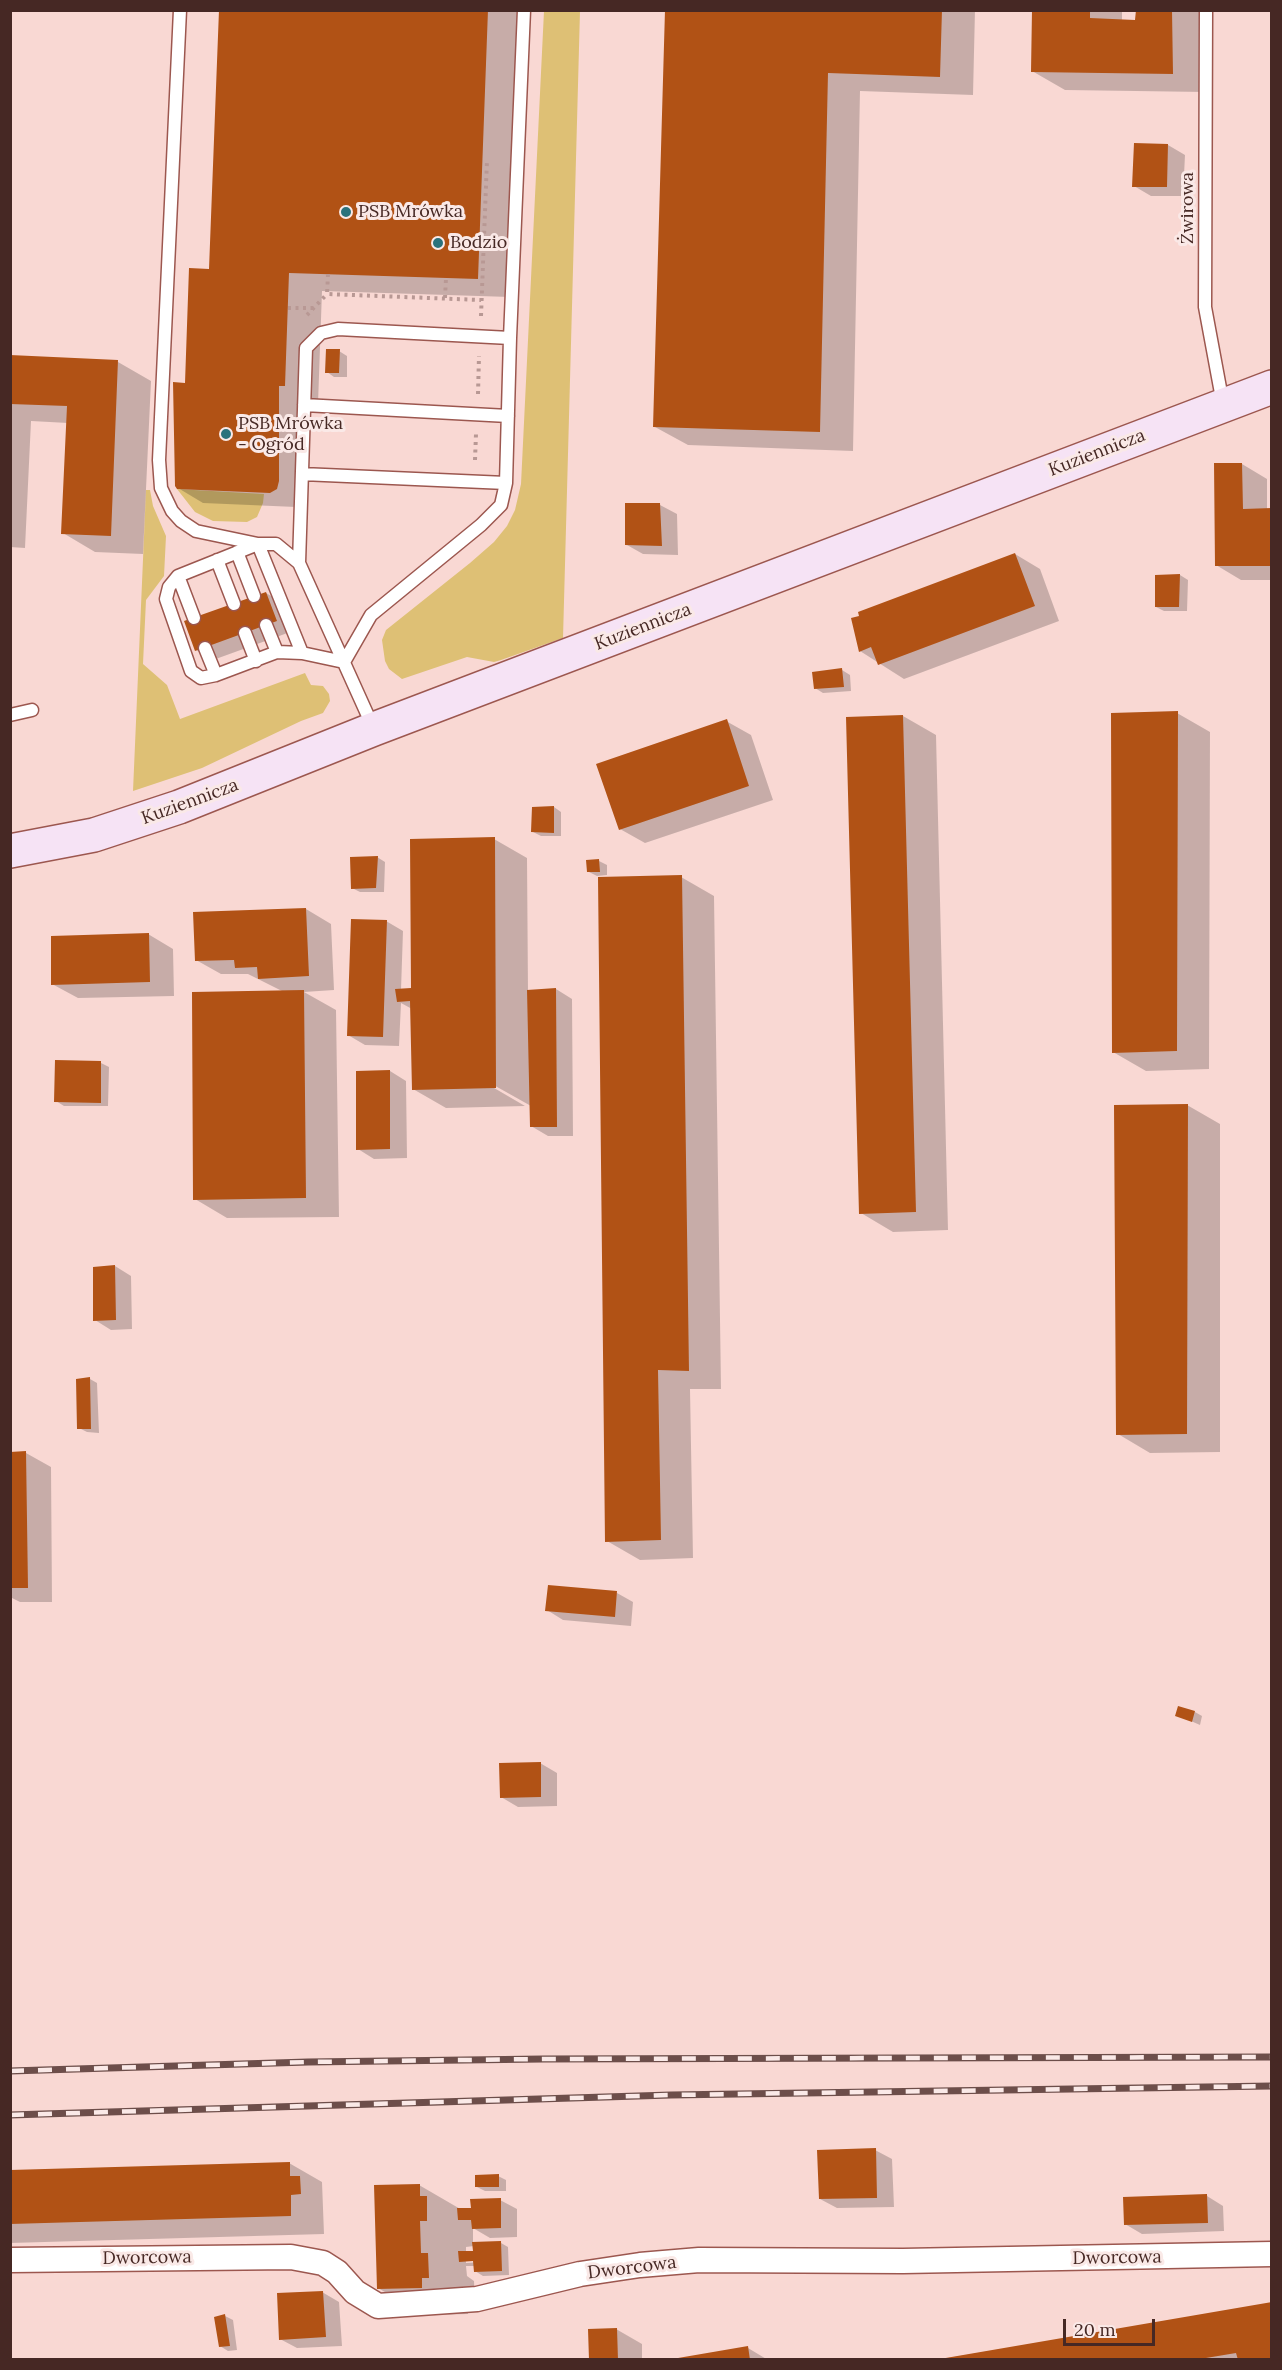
<!DOCTYPE html>
<meta charset="utf-8">
<style>
body{margin:0}
#map{position:relative;width:1282px;height:2370px;overflow:hidden;background:#f9d8d3;font-family:Lora,serif}
canvas{display:block}
.frame{position:absolute;inset:0;border:12px solid #462824;pointer-events:none}
.scale{position:absolute;left:1063px;top:2319px;width:92px;height:27px;box-sizing:border-box;border:3px solid #462824;border-top:0;padding-left:8px;font-size:18px;line-height:21px;white-space:nowrap;color:#462824;-webkit-text-stroke:4px #fae9e7;paint-order:stroke}
</style>
<div id="map">
<canvas width="1282" height="2370"></canvas>
<div class="frame"></div>
<div class="scale">20 m</div>
</div>
<script>
const c = document.querySelector('canvas').getContext('2d');
c.lineJoin = 'round';
function fill(path, color) { c.fillStyle = color; c.fill(path, 'evenodd'); }
const shape = rows => new Path2D(rows.map(r => 'M' + r).join(''));
function strokePath(path, color, width, dash) { c.strokeStyle = color; c.lineWidth = width; c.lineCap = dash ? 'butt' : 'round'; c.setLineDash(dash || []); c.stroke(path); }
function label(font, color, halo, rows, align = 'center') {
  c.font = font + ' Lora,serif'; c.lineWidth = 6; c.setLineDash([]); c.textBaseline = 'middle'; c.strokeStyle = halo; c.fillStyle = color; for (const [text, x, y, turn = 0] of rows) {
    c.save(); c.translate(x, y); c.rotate((+turn || 0) * Math.PI / 180); c.textAlign = isNaN(turn) ? turn : align; if (halo) c.strokeText(text, 0, 0); c.fillText(text, 0, 0); c.restore();
  }
}
const green = shape([
 [544,11,580,11,563,638,501,660,494,662,467,657,402,679,389,669,385,661,382,640,386,630,470,563,494,542,507,526,515,510,521,484],
 [177,489,264,494,263,503,257,517,247,522,213,521,195,512],
 [146,490,150,490,153,506,166,536,164,576,146,600,143,664,167,685,180,719,305,673,311,685,323,686,329,694,330,701,323,713,301,721,202,768,133,791]
]);
const shadow = shape([
 [220,10,519,10,510,297,322,291,318,404,304,404,296,507,203,503,178,488,187,384,211,270],
 [667,10,975,10,973,95,860,91,853,451,688,445,655,427],
 [1033,10,1122,10,1122,21,1137,22,1137,10,1197,10,1205,15,1205,92,1065,90,1032,71],
 [1168,145,1185,155,1183,196,1151,196,1134,186],
 [339,351,347,356,347,377,334,377,327,372],
 [10,356,118,362,151,381,143,554,95,552,63,533,68,423,31,421,25,548,10,547],
 [1242,464,1267,479,1267,510,1272,509,1272,580,1241,580,1216,565],
 [660,505,677,514,678,555,643,554,627,545],
 [1015,554,1040,569,1059,621,904,679,860,651],
 [1180,575,1188,580,1187,611,1164,611,1156,607],
 [266,593,283,603,293,631,213,660,196,650],
 [842,670,850,675,851,691,823,693,815,688],
 [1177,713,1210,732,1209,1069,1146,1071,1113,1052],
 [903,716,936,735,948,1230,893,1232,861,1213],
 [726,721,751,735,773,800,645,843,620,829],
 [554,807,561,812,561,836,541,836,533,832],
 [494,839,527,858,528,992,556,989,572,999,573,1136,548,1136,531,1126,531,1106,490,1083,489,1085,525,1106,446,1108,413,1089,412,1009,401,1003,399,1046,365,1045,348,1035,386,921,403,931,401,990,412,990],
 [377,857,385,862,384,892,360,892,352,888],
 [599,861,607,865,607,875,597,876,589,872],
 [681,877,714,896,721,1389,690,1389,693,1558,640,1560,607,1541],
 [306,909,331,924,334,990,304,992,336,1010,339,1217,227,1218,195,1199,282,991,248,974,221,974,196,960,194,914],
 [148,934,173,949,174,996,78,998,52,984],
 [101,1063,109,1067,108,1106,64,1106,56,1101],
 [390,1071,406,1081,407,1158,374,1159,358,1149],
 [1187,1105,1220,1124,1220,1452,1150,1453,1118,1434],
 [115,1266,131,1276,132,1329,111,1330,95,1320],
 [90,1379,97,1383,99,1433,87,1432,79,1428],
 [10,1453,26,1453,51,1467,52,1602,20,1602,10,1597],
 [617,1593,633,1602,631,1626,563,1620,547,1610],
 [1195,1712,1202,1716,1200,1725,1177,1715],
 [540,1763,557,1773,557,1806,518,1807,501,1797],
 [875,2150,892,2159,894,2207,837,2208,820,2199],
 [289,2163,322,2182,324,2234,10,2243,10,2171],
 [498,2176,506,2180,506,2191,485,2191,477,2187],
 [419,2185,462,2210,473,2210,500,2200,517,2209,517,2237,490,2238,473,2228,473,2244,501,2243,508,2247,509,2275,483,2276,475,2271,475,2266,466,2266,467,2276,474,2281,475,2304,468,2304,468,2314,424,2315,378,2288],
 [474,2246,474,2252,466,2253,466,2247],
 [480,2259,481,2262,466,2263,466,2260],
 [1207,2196,1223,2206,1224,2231,1142,2234,1125,2224],
 [322,2292,339,2302,342,2346,297,2348,280,2339],
 [1272,2304,1272,2360,936,2360],
 [225,2316,233,2320,237,2350,228,2351,220,2346],
 [616,2329,642,2344,642,2360,591,2360],
 [748,2348,768,2360,680,2360]
]);
const building = shape([
 [219,10,488,10,478,279,289,273,285,386,279,386,279,481,277,489,270,493,177,489,175,486,173,382,185,383,189,268,209,269],
 [665,10,942,10,940,77,828,73,820,432,653,427],
 [1032,10,1090,10,1090,18,1135,20,1136,10,1172,10,1173,74,1031,72],
 [1134,143,1168,144,1167,187,1132,187],
 [326,349,340,349,339,373,325,373],
 [10,355,118,360,111,536,61,534,67,406,10,404],
 [1214,463,1242,463,1243,509,1272,508,1272,566,1215,566],
 [625,503,660,503,662,546,625,545],
 [1015,553,1035,606,878,665,871,647,859,652,851,618,859,616,858,612],
 [1180,574,1179,607,1155,607,1155,575],
 [266,592,277,621,195,651,184,621],
 [842,668,844,687,814,689,812,672],
 [1178,711,1177,1051,1112,1053,1111,713],
 [903,715,916,1212,859,1214,846,717],
 [727,719,749,786,619,830,596,764],
 [554,806,554,833,531,832,532,807],
 [495,837,496,1088,412,1090,410,1001,397,1002,395,989,411,988,410,839],
 [378,856,376,888,351,889,350,857],
 [599,859,600,872,587,872,586,860],
 [682,875,689,1371,658,1370,661,1540,605,1542,598,877],
 [306,908,309,976,258,979,257,967,235,968,234,960,195,961,193,912],
 [351,919,387,920,383,1037,347,1036],
 [149,933,150,982,51,985,51,936],
 [556,988,557,1127,530,1127,527,990],
 [304,990,306,1198,193,1200,192,992],
 [55,1060,101,1061,101,1103,54,1102],
 [390,1070,390,1149,356,1150,356,1071],
 [1188,1104,1187,1434,1116,1435,1114,1105],
 [115,1265,116,1320,93,1321,93,1267],
 [90,1377,91,1429,77,1429,76,1379],
 [26,1451,28,1588,10,1588,10,1452],
 [548,1585,617,1591,615,1617,545,1611],
 [1178,1706,1195,1711,1192,1722,1175,1716],
 [541,1762,541,1797,500,1798,499,1763],
 [876,2148,877,2198,819,2199,817,2150],
 [290,2162,290,2176,300,2176,301,2194,291,2195,291,2216,10,2224,10,2170],
 [499,2174,499,2187,475,2187,475,2175],
 [420,2184,420,2196,427,2196,427,2221,420,2221,421,2253,428,2253,429,2278,422,2278,422,2288,377,2289,374,2185],
 [1207,2194,1208,2223,1124,2225,1123,2197],
 [501,2198,501,2228,472,2229,471,2220,458,2220,457,2208,471,2208,470,2199],
 [501,2241,502,2271,474,2272,473,2261,459,2262,458,2251,473,2251,472,2242],
 [323,2291,326,2337,279,2340,277,2293],
 [1272,2302,1272,2360,1238,2360,1236,2353,1194,2360,934,2360],
 [225,2314,230,2346,219,2347,214,2317],
 [617,2328,618,2360,589,2360,588,2329],
 [748,2346,750,2360,678,2360,678,2358]
]);
const path = shape([
 [328,274,327,294,481,300],
 [445,298,446,278],
 [288,308,314,308],
 [307,315,327,294],
 [481,316,487,160],
 [478,394,479,356],
 [475,460,476,434]
]);
const service = shape([
 [180,10,159,460,161,488,172,511,181,521,196,531,258,544,302,653],
 [1206,10,1205,307,1223,404],
 [510,338,524,10],
 [304,405,508,416],
 [302,474,506,483],
 [237,552,254,596],
 [217,560,234,604],
 [299,563,276,544,258,544,178,576,169,587,166,599,191,671,201,678,216,675,277,652,302,653,344,662],
 [178,576,194,618],
 [266,625,277,652],
 [245,633,256,661],
 [205,648,216,675],
 [344,662,371,615,481,525,501,505,506,483,510,338,338,329,321,333,306,348,299,563,373,727],
 [10,715,32,710]
]);
const minor = shape([
 [10,2260,291,2257,323,2263,337,2272,355,2292,378,2306,477,2299,580,2274,640,2265,699,2260,903,2261,1272,2254]
]);
const secondary = shape([
 [10,851,94,835,179,807,374,729,1272,387]
]);
const rail = shape([
 [10,2071,308,2062,543,2059,1272,2057],
 [10,2115,671,2095,1272,2086]
]);
const markers = [
 [346,212,6,"#2a727c"],
 [438,243,6,"#2a727c"],
 [226,434,6,"#2a727c"]
];
const streetNames = [
 ["Żwirowa",1188,208,-90],
 ["Kuziennicza",1097,453,-21],
 ["Kuziennicza",643,627,-21],
 ["Kuziennicza",190,802,-20],
 ["Dworcowa",147,2258,-1],
 ["Dworcowa",1117,2258,-1],
 ["Dworcowa",632,2268,-7]
];
const poiNames = [
 ["PSB Mrówka",358,212],
 ["Bodzio",450,243],
 ["PSB Mrówka",238,424],
 ["- Ogród",238,445]
];
fill(green, '#dec075');
fill(shadow, '#0003');
fill(building, '#b15215');
strokePath(service, '#9c574f', 15);
strokePath(minor, '#9c574f', 27);
strokePath(secondary, '#9c574f', 36);
strokePath(path, '#b89894', 4, [3, 4.5]);
strokePath(service, '#fff', 12);
strokePath(minor, '#fff', 24);
strokePath(secondary, '#f6e3f5', 33);
strokePath(rail, '#6d4e4a', 7);
strokePath(rail, '#fae9e7', 4.5, [14]);
for (const [x, y, r, color] of markers) { const dot = new Path2D(); dot.arc(x, y, r, 0, 2 * Math.PI); c.fillStyle = color; c.fill(dot); strokePath(dot, '#fae9e7', 2); }
label('18px', '#462824', '#fae9e7', streetNames);
label('18px', '#462824', '#fae9e7', poiNames, 'left');
</script>
